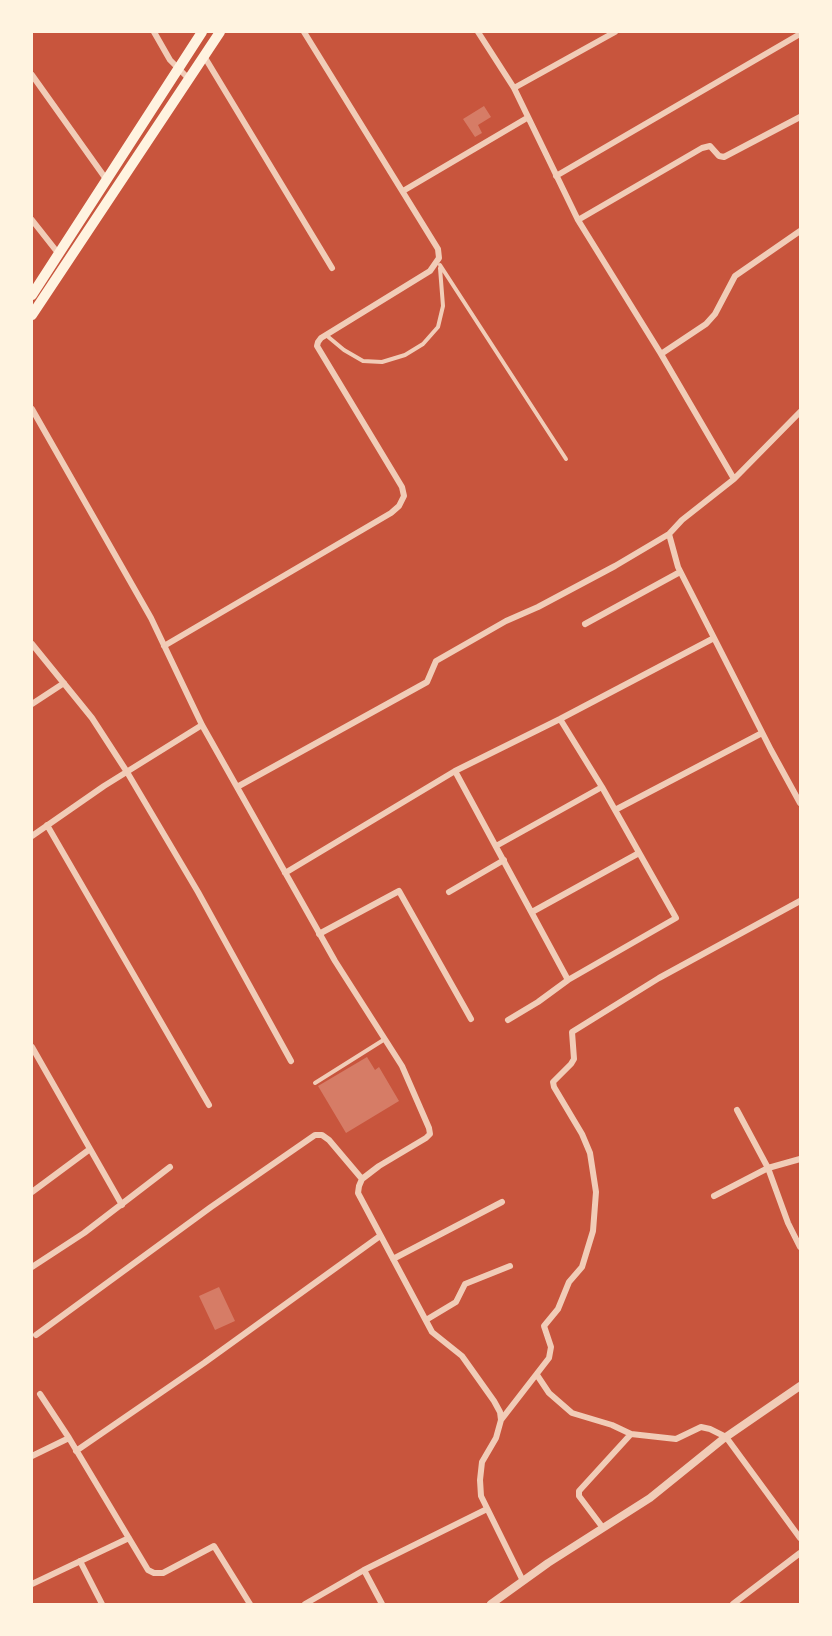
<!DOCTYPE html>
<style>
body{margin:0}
#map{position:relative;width:832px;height:1636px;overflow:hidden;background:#c8553d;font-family:Manrope,sans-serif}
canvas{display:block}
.frame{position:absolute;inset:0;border:33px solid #fff3e0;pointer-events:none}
</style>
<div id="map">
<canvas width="832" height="1636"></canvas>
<div class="frame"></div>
</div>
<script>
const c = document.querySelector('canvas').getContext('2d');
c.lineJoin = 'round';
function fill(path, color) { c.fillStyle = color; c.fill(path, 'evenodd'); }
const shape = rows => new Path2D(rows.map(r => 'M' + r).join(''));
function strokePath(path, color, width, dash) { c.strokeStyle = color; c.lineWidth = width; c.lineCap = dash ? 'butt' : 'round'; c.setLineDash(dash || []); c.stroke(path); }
const building = shape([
 [484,106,491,117,478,125,482,133,475,137,463,119],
 [367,1057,375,1070,379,1067,399,1101,346,1133,318,1086],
 [219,1287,235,1321,215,1330,199,1296]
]);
const service = shape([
 [440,265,566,459],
 [326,335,344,350,363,361,382,362,405,355,423,344,438,327,443,306,440,268],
 [315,1083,385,1039]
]);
const minor = shape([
 [154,32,170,60,188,78],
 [478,32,514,88,578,220,661,354,734,479,682,520,669,534,678,567,771,750,800,803],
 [204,56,332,268],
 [32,75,106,179],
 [514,88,615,32],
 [556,176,800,34],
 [403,191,527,118],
 [32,220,58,253],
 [578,220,702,148,710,146,719,156,724,157,800,117],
 [661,354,706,324,715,314,735,276,800,231],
 [32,409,151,618,202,725,335,961,402,1066,429,1128,430,1134,426,1138,379,1166,362,1179,359,1186,358,1193,432,1332,462,1356,494,1401,500,1412,501,1420,496,1438,482,1462,480,1480,481,1496,523,1581],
 [734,479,800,412],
 [585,624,680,572],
 [32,644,92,718,127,772,198,892,291,1061],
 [164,646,391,513,399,506,404,496,402,487,317,346,318,342,321,338,430,271,439,258,438,249,304,32],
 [32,704,64,683],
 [560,719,602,787,676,918,568,980],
 [455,771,560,719,714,638],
 [237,787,427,682,436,661,506,621,538,607,615,566,669,534],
 [615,810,762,733],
 [47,825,209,1105],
 [32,836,104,786,202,725],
 [496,846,602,787],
 [285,873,455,771,568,980,538,1002,508,1020],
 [449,892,504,860],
 [532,912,639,853],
 [319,934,399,891,471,1019],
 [32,1047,122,1205],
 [737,1110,768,1168,788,1223,800,1247],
 [32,1192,90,1149],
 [714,1196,768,1168,800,1159],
 [393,1259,502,1202],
 [32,1267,84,1233,170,1167],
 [426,1320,456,1302,465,1284,510,1266],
 [36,1335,211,1207,315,1135,322,1135,329,1140,362,1179],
 [537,1375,549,1393,572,1413,612,1425,631,1434,676,1439,701,1427,710,1429,726,1437,800,1538],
 [501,1420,549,1358,551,1347,544,1326,558,1309,569,1282,582,1267,593,1231,596,1192,590,1153,582,1134,554,1087,553,1082,571,1064,574,1059,572,1032,659,978,800,901],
 [69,1438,148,1570,154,1573,163,1573,214,1546,250,1604],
 [76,1451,204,1363,380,1236],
 [32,1456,69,1438,40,1394],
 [603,1528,579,1496,579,1491,631,1434],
 [80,1561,102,1604],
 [364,1570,382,1604],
 [32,1584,129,1538],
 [305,1604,364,1570,487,1509],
 [733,1604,800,1553]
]);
const tertiary = shape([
 [491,1604,548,1563,650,1498,723,1439,800,1386]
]);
const primary = shape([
 [32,295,202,32],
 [32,315,220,32]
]);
fill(building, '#d67c66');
strokePath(service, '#f1ccb7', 4);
strokePath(minor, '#f1ccb7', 6);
strokePath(tertiary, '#f1ccb7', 8);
strokePath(primary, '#fff3e0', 10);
</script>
